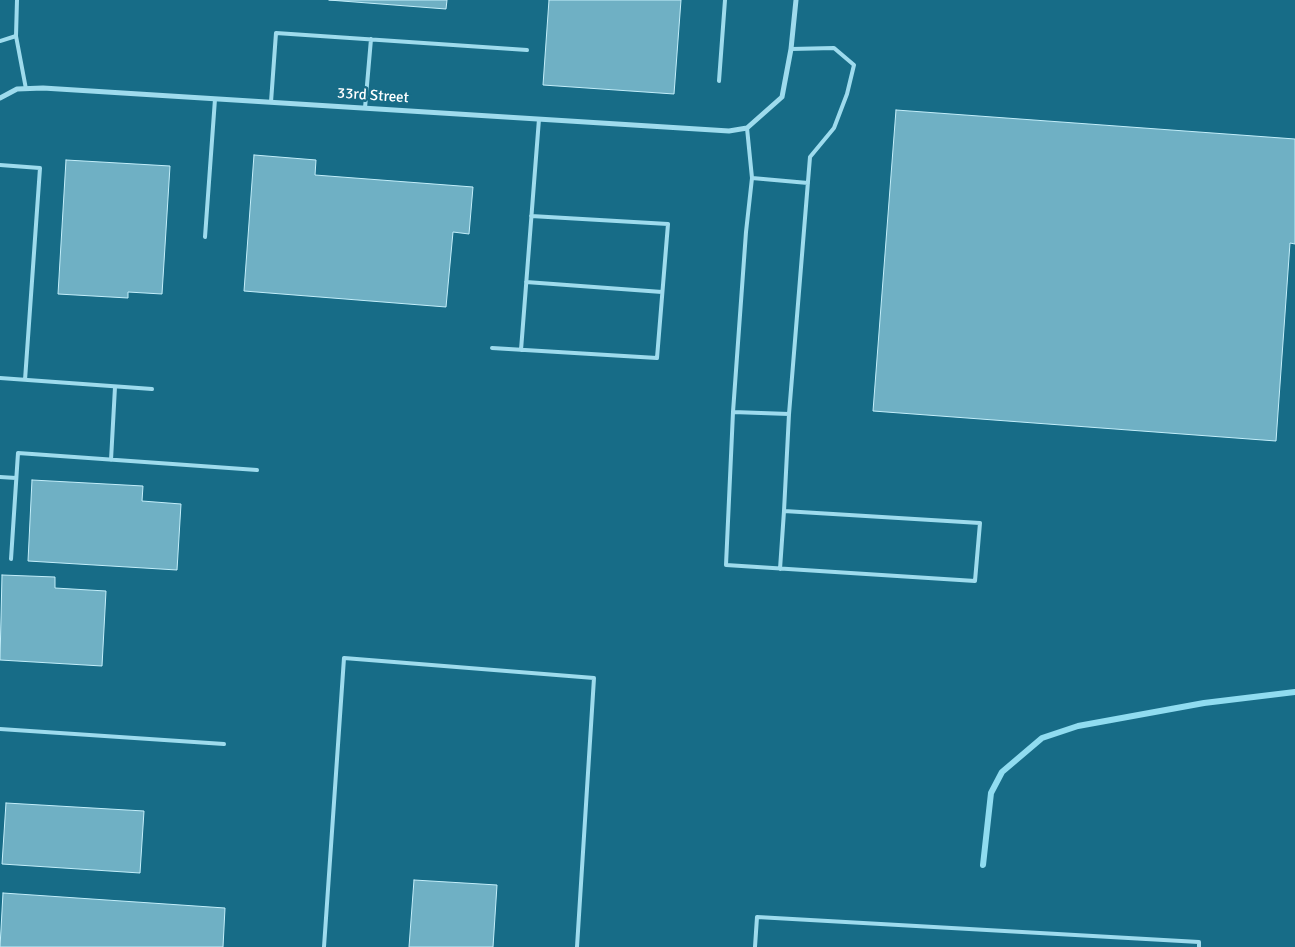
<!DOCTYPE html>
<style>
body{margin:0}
canvas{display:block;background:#176c87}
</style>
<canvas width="1295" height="947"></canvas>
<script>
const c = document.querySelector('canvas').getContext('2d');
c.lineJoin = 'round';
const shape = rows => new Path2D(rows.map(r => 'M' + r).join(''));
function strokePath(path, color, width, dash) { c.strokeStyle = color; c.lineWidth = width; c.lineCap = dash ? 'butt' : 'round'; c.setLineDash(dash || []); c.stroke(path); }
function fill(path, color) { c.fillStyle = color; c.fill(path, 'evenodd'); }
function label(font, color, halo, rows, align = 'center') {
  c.font = font + ' Signika,sans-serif'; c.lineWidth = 5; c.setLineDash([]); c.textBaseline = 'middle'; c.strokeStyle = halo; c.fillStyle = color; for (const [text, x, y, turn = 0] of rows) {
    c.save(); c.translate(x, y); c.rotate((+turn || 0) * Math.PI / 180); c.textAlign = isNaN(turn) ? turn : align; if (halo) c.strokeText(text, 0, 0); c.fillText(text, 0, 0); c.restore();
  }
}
const stream = shape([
 [983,865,991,793,1002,772,1042,738,1078,726,1204,703,1295,692]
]);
const building = shape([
 [329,0,447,0,446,9,329,0],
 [549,0,681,0,674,94,543,85,549,0],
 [896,110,1295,139,1295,244,1290,243,1276,441,873,411,896,110],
 [254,155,316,160,315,175,473,187,469,234,453,232,446,307,244,291,254,155],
 [66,160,170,166,162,294,128,292,128,298,58,294,66,160],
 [32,480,143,486,142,501,181,504,177,570,28,561,32,480],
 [2,575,55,577,55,588,106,591,102,666,0,660,2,575],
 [6,803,144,811,140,873,2,864,6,803],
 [414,880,497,885,493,947,409,947,414,880],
 [3,893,225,908,223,947,0,947,3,893]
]);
const lane = shape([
 [17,0,16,36,26,89],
 [0,41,16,36],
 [719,81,725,0],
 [271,102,276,33,527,50],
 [365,108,371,39],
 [747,128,752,178,746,232,733,412,789,414,810,157,834,128,847,94,854,65,834,48,791,49],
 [0,165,40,168,25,380],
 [752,178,808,183],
 [205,237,215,99],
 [526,282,662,292],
 [492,348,657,358,668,224,531,216],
 [521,350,539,119],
 [0,378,152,389],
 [733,412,726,565,975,581,980,523,784,511,789,414],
 [111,460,115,387],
 [0,477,16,478],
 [11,559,18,453,257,470],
 [780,569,784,511],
 [0,729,224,744],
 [324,947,344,658,594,678,577,947],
 [755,947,757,917,1199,942,1199,947]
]);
const street = shape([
 [0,98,17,89,43,88,729,131,747,128,782,97,791,49,796,0]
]);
const streetNames = [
 ["33rd Street",373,96,4]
];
strokePath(stream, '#90dcf0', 6);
fill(building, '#6fb0c4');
strokePath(building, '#c3eefa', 1);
strokePath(lane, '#9edbed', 4);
strokePath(street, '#9edbed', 5);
label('15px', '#fff', '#176c87', streetNames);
</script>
